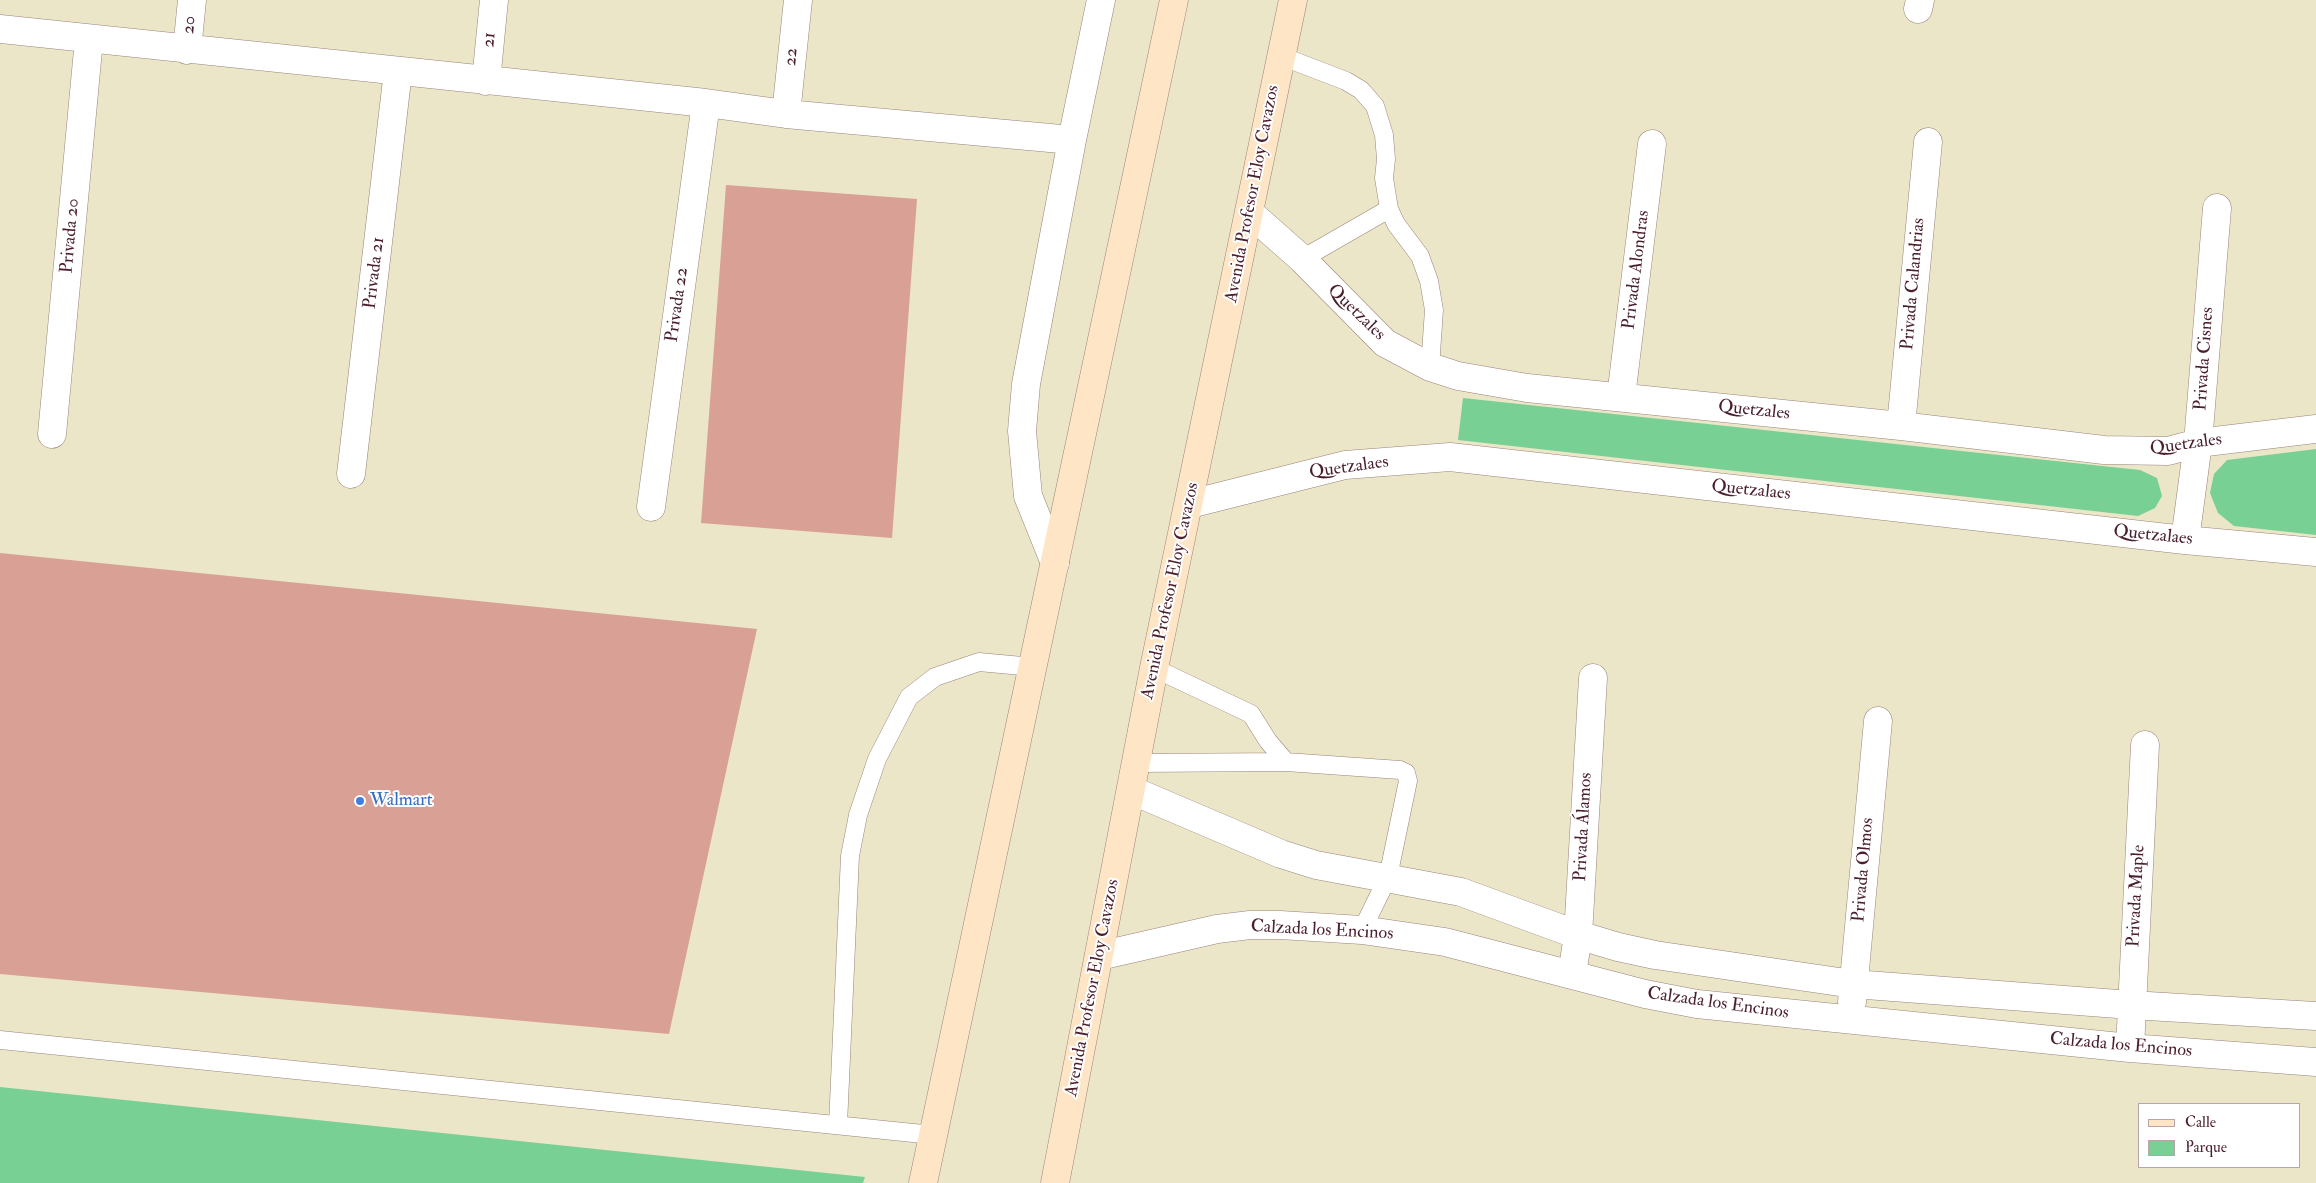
<!DOCTYPE html>
<meta charset="utf-8">
<style>
body{margin:0}
#map{position:relative;width:2316px;height:1183px;overflow:hidden;background:#ebe6c8;font-family:"IM FELL Double Pica",serif}
canvas{display:block}
.legend{position:absolute;left:2138px;top:1103px;width:162px;height:65px;box-sizing:border-box;background:#fff;border:1px solid #b7a5aa;margin:0;padding:6px 9px;list-style:none;font-size:15px;color:#4a1f2b}
.legend li{display:flex;align-items:center;gap:10px;height:25px}
.legend b{width:25px;border:1px solid #b7a5aa}
</style>
<div id="map">
<canvas width="2316" height="1183"></canvas>
<ul class="legend">
<li><b style="height:6px;background:#fee5c5"></b>Calle</li>
<li><b style="height:14px;background:#78d095"></b>Parque</li>
</ul>
</div>
<script>
const c = document.querySelector('canvas').getContext('2d');
c.lineJoin = 'round';
function fill(path, color) { c.fillStyle = color; c.fill(path, 'evenodd'); }
const shape = rows => new Path2D(rows.map(r => 'M' + r).join(''));
function strokePath(path, color, width, dash) { c.strokeStyle = color; c.lineWidth = width; c.lineCap = dash ? 'butt' : 'round'; c.setLineDash(dash || []); c.stroke(path); }
function label(font, color, halo, rows, align = 'center') {
  c.font = font + ' "IM FELL Double Pica",serif'; c.lineWidth = 4; c.setLineDash([]); c.textBaseline = 'middle'; c.strokeStyle = halo; c.fillStyle = color; for (const [text, x, y, turn = 0] of rows) {
    c.save(); c.translate(x, y); c.rotate((+turn || 0) * Math.PI / 180); c.textAlign = isNaN(turn) ? turn : align; if (halo) c.strokeText(text, 0, 0); c.fillText(text, 0, 0); c.restore();
  }
}
const green = shape([
 [1463,398,2140,470,2157,478,2162,496,2155,508,2138,516,1458,440],
 [2316,449,2316,535,2234,526,2218,513,2210,493,2214,474,2227,460],
 [0,1087,865,1177,863,1183,0,1183]
]);
const building = shape([
 [726,185,917,199,892,538,701,523],
 [0,553,757,629,669,1034,0,974]
]);
const lane = shape([
 [1281,56,1346,81,1361,90,1375,106,1384,135,1386,159,1384,178,1389,209,1396,224,1420,256,1429,281,1434,310,1430,367],
 [1302,259,1389,209],
 [1154,668,1251,714,1268,741,1286,762],
 [1137,763,1286,762,1400,770,1406,773,1408,781,1388,877,1362,930],
 [0,1040,933,1135],
 [838,1125,850,856,858,815,877,759,909,697,935,677,979,662,1033,667]
]);
const street = shape([
 [1918,9,1920,0],
 [0,29,706,103,786,114,1072,140],
 [187,50,192,0],
 [486,81,494,0],
 [786,114,798,0],
 [1250,213,1302,259,1385,343,1430,367,1458,376,1527,388,1901,426,2104,450,2168,451,2198,443,2316,429],
 [1621,397,1652,144],
 [1901,426,1928,142],
 [52,434,89,39],
 [351,474,398,71],
 [1190,504,1345,465,1450,457,2185,540,2316,552],
 [651,507,706,103],
 [2185,540,2198,443,2217,208],
 [1055,563,1028,496,1022,431,1026,384,1072,140,1101,0],
 [1131,790,1281,854,1316,865,1461,892,1578,935,1618,947,1655,955,1853,984,2131,1005,2316,1016],
 [1099,956,1217,929,1250,925,1280,925,1362,930,1445,942,1645,994,1697,1004,2130,1048,2316,1062],
 [1572,975,1578,935,1593,678],
 [1852,1002,1878,721],
 [2130,1048,2145,745]
]);
const secondary = shape([
 [923,1183,1174,0],
 [1055,1183,1154,668,1293,0]
]);
const markers = [
 [360,801,5,"#3f7fe0"]
];
const streetNames = [
 ["20",190,25,-84],
 ["21",490,40,-85],
 ["22",792,57,-84],
 ["Avenida Profesor Eloy Cavazos",1253,194,-79],
 ["Privada 20",71,236,-85],
 ["Privada Alondras",1637,270,-83],
 ["Privada 21",375,273,-83],
 ["Privada Calandrias",1914,284,-85],
 ["Privada 22",678,305,-82],
 ["Quetzales",1356,313,44],
 ["Privada Cisnes",2205,359,-86],
 ["Quetzales",1754,411,6],
 ["Quetzales",2186,445,-8],
 ["Quetzalaes",1349,468,-8],
 ["Quetzalaes",1751,491,6],
 ["Quetzalaes",2153,536,6],
 ["Avenida Profesor Eloy Cavazos",1171,591,-78],
 ["Privada Álamos",1584,827,-87],
 ["Privada Olmos",1864,870,-85],
 ["Privada Maple",2137,896,-87],
 ["Calzada los Encinos",1322,931,3],
 ["Avenida Profesor Eloy Cavazos",1093,988,-79],
 ["Calzada los Encinos",1718,1004,8],
 ["Calzada los Encinos",2121,1046,5]
];
const shopNames = [
 ["Walmart",370,801]
];
fill(green, '#78d095');
fill(building, '#d9a096');
strokePath(lane, '#9a827a', 19);
strokePath(street, '#9a827a', 29);
strokePath(secondary, '#9a827a', 29);
strokePath(lane, '#fff', 18);
strokePath(street, '#fff', 28);
strokePath(secondary, '#fee5c5', 28);
for (const [x, y, r, color] of markers) { const dot = new Path2D(); dot.arc(x, y, r, 0, 2 * Math.PI); c.fillStyle = color; c.fill(dot); strokePath(dot, '#fff', 2); }
label('18px', '#4a1f2b', '#fff', streetNames);
label('18px', '#366cbe', '#fff', shopNames, 'left');
</script>
